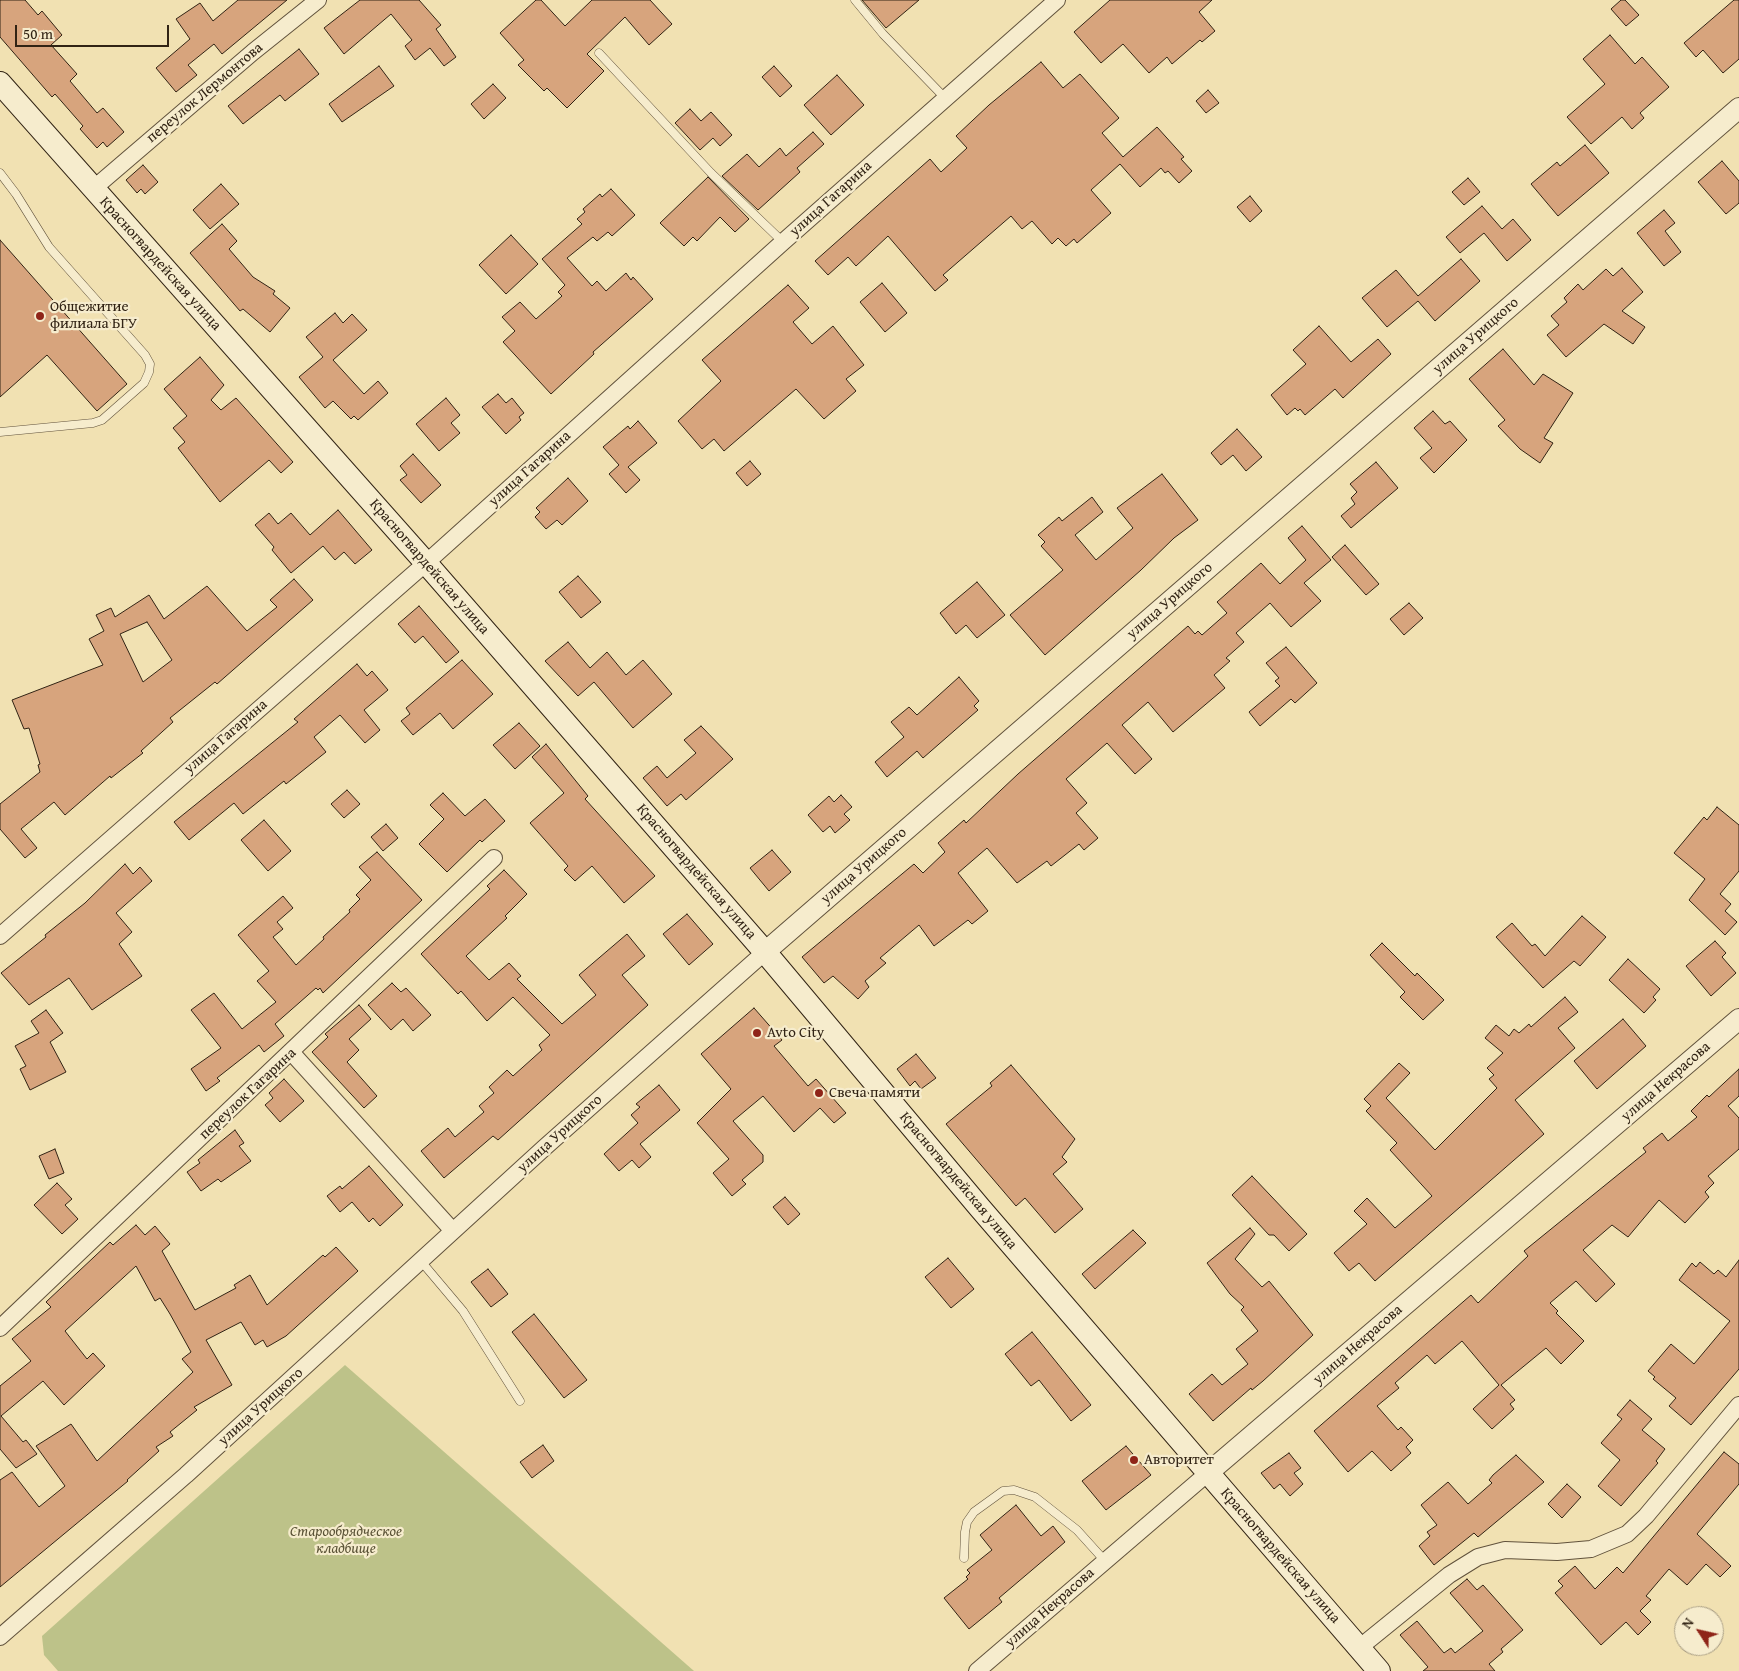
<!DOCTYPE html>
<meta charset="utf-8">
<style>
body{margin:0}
#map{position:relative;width:1739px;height:1671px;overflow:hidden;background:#f1e1b2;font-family:"Gentium Book Plus",serif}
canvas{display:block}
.north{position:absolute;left:1674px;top:1606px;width:50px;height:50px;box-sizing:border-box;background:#f6eccd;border:1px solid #a79c83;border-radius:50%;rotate:305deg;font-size:14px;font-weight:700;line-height:20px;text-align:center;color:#312314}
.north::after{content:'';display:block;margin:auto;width:18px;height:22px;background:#8f2418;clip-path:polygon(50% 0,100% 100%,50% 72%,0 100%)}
.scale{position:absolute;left:15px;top:25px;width:154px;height:22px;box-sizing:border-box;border:2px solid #312314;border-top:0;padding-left:6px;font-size:15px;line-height:18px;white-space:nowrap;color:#312314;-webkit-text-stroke:4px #f6eccd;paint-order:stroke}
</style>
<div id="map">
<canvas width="1739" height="1671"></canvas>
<div class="north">N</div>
<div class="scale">50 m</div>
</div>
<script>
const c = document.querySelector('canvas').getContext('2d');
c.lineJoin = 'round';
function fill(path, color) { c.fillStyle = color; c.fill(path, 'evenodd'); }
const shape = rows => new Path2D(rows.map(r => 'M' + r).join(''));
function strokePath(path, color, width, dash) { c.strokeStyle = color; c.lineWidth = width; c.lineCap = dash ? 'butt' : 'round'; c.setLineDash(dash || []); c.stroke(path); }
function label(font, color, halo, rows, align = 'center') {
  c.font = font + ' "Gentium Book Plus",serif'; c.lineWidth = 4.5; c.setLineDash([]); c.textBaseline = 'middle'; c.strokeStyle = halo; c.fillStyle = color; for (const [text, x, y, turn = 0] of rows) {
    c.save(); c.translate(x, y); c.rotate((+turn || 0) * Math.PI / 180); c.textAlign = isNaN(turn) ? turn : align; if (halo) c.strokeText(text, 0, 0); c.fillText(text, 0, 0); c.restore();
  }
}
const green = shape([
 [345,1365,694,1671,58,1671,44,1655,42,1636]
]);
const building = shape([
 [0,0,25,0,38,15,42,11,62,35,51,45,77,74,70,81,97,113,103,108,124,132,107,147,103,142,97,148,80,129,83,126,55,94,52,97,0,37,0,0],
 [238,0,287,0,222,54,214,44,188,65,197,75,176,92,156,68,190,39,176,19,200,3,213,21,238,0],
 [360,0,419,0,441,25,436,29,456,57,444,66,430,48,415,60,405,46,412,40,391,14,344,54,324,28,360,0],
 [536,0,541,0,565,26,592,0,650,0,672,24,649,45,625,17,587,54,604,71,567,108,547,88,544,91,518,65,524,60,500,33,536,0],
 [862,0,919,0,886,28,862,0],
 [1110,0,1212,0,1199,12,1215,31,1202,42,1200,40,1172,64,1167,57,1149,73,1123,44,1101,63,1074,32,1110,0],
 [1621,0,1625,0,1639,15,1626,26,1611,9,1621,0],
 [1734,0,1739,0,1739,59,1723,73,1703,50,1696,57,1684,43,1734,0],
 [1610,35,1635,64,1642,57,1669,87,1640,113,1644,118,1632,129,1622,117,1591,144,1567,117,1605,84,1583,59,1610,35],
 [299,49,319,74,285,101,280,95,243,124,228,106,299,49],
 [1041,62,1063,88,1080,74,1119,118,1102,133,1123,157,1157,127,1184,157,1181,159,1192,171,1179,183,1168,171,1165,173,1161,168,1140,187,1120,164,1091,190,1111,213,1077,243,1074,239,1066,246,1058,238,1052,244,1032,221,1022,229,1011,216,943,275,948,280,935,291,888,236,856,266,848,257,828,275,815,261,930,159,941,172,967,148,956,136,989,105,1041,62],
 [379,66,394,86,342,122,329,104,379,66],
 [774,66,792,86,780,97,762,77,774,66],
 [837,75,864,105,831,135,804,105,837,75],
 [493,84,506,98,484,119,471,104,493,84],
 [1208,90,1219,103,1206,113,1196,101,1208,90],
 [690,109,701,121,711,112,732,135,720,146,713,138,700,150,675,123,690,109],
 [813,132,824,144,797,168,800,172,758,210,722,176,747,154,759,167,780,148,786,156,813,132],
 [1585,145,1609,173,1558,216,1531,184,1557,162,1560,166,1585,145],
 [1722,161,1739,181,1739,203,1726,214,1698,182,1722,161],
 [143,165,158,182,145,194,141,189,137,193,126,180,143,165],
 [708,177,749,219,735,232,720,217,697,241,693,237,684,246,660,223,708,177],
 [1468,178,1480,192,1464,205,1452,192,1468,178],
 [221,184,239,204,210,229,193,210,221,184],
 [611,189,635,215,612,236,608,232,597,241,593,237,567,258,592,286,597,281,606,291,626,273,631,280,633,277,653,299,593,352,594,354,551,394,503,342,515,331,502,317,520,302,536,319,562,296,558,292,565,285,542,259,582,224,577,219,585,212,583,209,600,194,602,197,611,189],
 [1250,196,1262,211,1250,222,1237,207,1250,196],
 [1482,206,1502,229,1513,219,1531,240,1507,261,1484,233,1460,253,1446,237,1482,206],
 [1664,210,1675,223,1665,231,1681,252,1664,266,1637,233,1664,210],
 [222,224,237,241,229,249,253,277,275,291,273,294,290,308,270,332,243,309,240,311,190,253,222,224],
 [511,235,538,264,506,294,479,265,511,235],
 [0,240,127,384,97,411,47,355,0,397,0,240],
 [1461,259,1480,281,1435,321,1418,301,1387,327,1362,298,1396,270,1418,296,1461,259],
 [1622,268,1643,292,1622,311,1645,327,1633,344,1604,324,1566,357,1547,335,1559,325,1551,316,1567,302,1564,298,1578,284,1583,290,1606,269,1613,276,1622,268],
 [882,283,907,313,885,332,860,302,882,283],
 [788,285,809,308,793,322,812,344,833,326,864,365,846,379,856,391,824,419,796,389,724,451,714,439,702,449,678,421,721,381,702,360,788,285],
 [335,313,343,323,352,314,367,330,333,360,364,394,378,381,388,393,358,420,354,416,351,419,333,401,325,408,299,377,323,357,306,337,335,313],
 [1319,326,1351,362,1378,339,1391,354,1343,398,1335,389,1305,415,1300,409,1298,411,1295,408,1287,415,1271,395,1306,364,1293,350,1319,326],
 [1503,349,1534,385,1543,374,1573,393,1544,438,1553,443,1540,463,1520,449,1498,426,1505,420,1469,379,1503,349],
 [200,357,224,385,211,400,221,410,236,398,293,462,281,473,269,460,220,502,178,448,185,442,173,428,187,416,164,389,200,357],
 [498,394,506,403,512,398,524,413,519,417,521,420,506,434,482,407,498,394],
 [446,398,460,415,451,423,460,433,439,451,416,424,446,398],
 [1433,411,1445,424,1450,421,1467,440,1434,473,1420,458,1432,448,1414,428,1433,411],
 [638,421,657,443,628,467,640,480,626,493,609,474,619,465,603,447,628,426,630,429,638,421],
 [1237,429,1262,457,1246,471,1233,455,1221,465,1211,453,1237,429],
 [413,454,441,485,421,503,400,480,407,475,400,466,413,454],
 [750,461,761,474,747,486,736,473,750,461],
 [1376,462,1398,488,1351,528,1341,516,1355,504,1351,498,1357,492,1350,484,1376,462],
 [1162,474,1198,520,1174,538,1141,570,1045,655,1010,615,1063,570,1041,546,1045,542,1038,535,1059,517,1062,521,1092,497,1103,512,1075,535,1096,560,1133,528,1117,508,1162,474],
 [568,478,588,501,562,525,557,520,546,529,535,517,540,512,536,508,568,478],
 [338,510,372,550,355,564,344,552,335,560,323,546,291,573,272,550,274,547,255,525,269,513,278,524,291,513,310,535,338,510],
 [1302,526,1331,560,1304,583,1321,601,1291,627,1270,603,1236,633,1244,642,1226,658,1230,661,1214,675,1225,688,1173,732,1148,702,1122,725,1152,759,1135,774,1107,743,1066,779,1087,803,1076,813,1098,838,1084,850,1079,844,1051,866,1047,861,1017,883,987,848,958,873,988,911,972,924,968,920,934,946,919,925,880,958,886,963,865,981,869,987,858,999,833,976,824,983,802,957,914,864,923,873,945,852,938,843,964,820,966,823,1018,774,1188,626,1195,634,1198,631,1202,635,1227,613,1217,602,1261,563,1280,584,1306,560,1288,538,1302,526],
 [1345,545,1379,584,1366,595,1332,557,1345,545],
 [578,576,601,602,581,618,559,592,578,576],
 [294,579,313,600,217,684,215,682,170,718,173,722,141,751,143,753,111,778,110,776,65,815,54,802,21,829,37,848,25,858,0,829,0,804,40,772,38,765,40,764,29,728,24,729,12,700,103,665,89,639,104,631,96,615,111,608,115,617,149,595,164,619,207,586,247,631,277,607,270,600,294,579],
 [147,622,172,660,143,682,120,634,147,622],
 [977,582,1005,615,977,638,966,625,956,634,940,613,977,582],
 [1409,603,1423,618,1404,635,1390,619,1409,603],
 [419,606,459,652,446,663,423,636,415,643,398,624,419,606],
 [568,642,590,668,607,652,626,675,643,660,672,694,633,728,594,682,578,696,545,661,568,642],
 [1286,647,1317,683,1295,703,1291,699,1260,726,1249,712,1280,686,1275,681,1279,678,1266,663,1286,647],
 [462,660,493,694,453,729,440,713,413,735,401,721,410,714,406,708,462,660],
 [357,664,367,676,372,671,388,690,364,710,380,730,365,743,340,715,314,737,326,752,286,784,284,781,243,814,234,803,189,840,174,822,298,722,294,719,357,664],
 [959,677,979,701,974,706,978,710,923,758,917,751,887,777,875,762,904,737,891,722,909,707,917,715,959,677],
 [519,723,540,746,515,769,493,745,519,723],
 [701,726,733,759,686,800,681,794,667,806,643,778,657,766,667,778,696,753,684,740,701,726],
 [546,744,588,796,585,799,655,876,624,903,592,866,575,881,564,870,568,866,530,823,564,793,532,757,546,744],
 [347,790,360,804,344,818,331,804,347,790],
 [443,793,465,816,485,799,505,821,482,842,480,840,447,872,419,844,444,819,430,805,443,793],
 [841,795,852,807,844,814,850,820,835,833,830,826,823,832,808,815,829,796,834,802,841,795],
 [1717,807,1739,825,1739,871,1720,894,1731,904,1725,911,1737,922,1725,935,1689,900,1705,879,1674,853,1704,817,1707,820,1717,807],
 [264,820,291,851,268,871,241,840,264,820],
 [386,824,398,838,383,851,371,837,386,824],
 [772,850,791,872,769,891,750,868,772,850],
 [377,852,422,900,323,993,320,988,318,990,316,988,275,1024,284,1036,264,1052,259,1045,217,1078,220,1081,206,1091,191,1069,221,1048,191,1010,214,993,242,1029,276,1002,257,981,269,971,238,935,283,896,293,908,277,922,283,929,273,937,296,965,324,939,323,937,350,912,349,910,360,899,356,895,371,880,359,867,377,852],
 [125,864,133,874,140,867,152,881,116,913,132,932,119,944,142,976,92,1010,69,978,29,1005,1,973,46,937,45,935,85,903,125,864],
 [504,870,527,894,505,916,507,918,466,956,489,980,509,963,521,976,517,979,562,1024,596,995,579,975,627,934,645,956,622,975,648,1005,498,1140,493,1136,444,1178,421,1151,448,1128,455,1137,484,1112,479,1106,494,1093,489,1087,507,1070,513,1076,542,1050,539,1045,550,1035,513,997,487,1021,461,991,458,994,421,954,490,889,487,886,504,870],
 [687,914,713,944,689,965,663,934,687,914],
 [1582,916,1606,937,1580,966,1574,961,1543,988,1496,937,1512,923,1532,946,1535,944,1545,956,1582,916],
 [1715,941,1726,953,1722,957,1736,973,1711,996,1686,966,1715,941],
 [1382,943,1415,976,1417,973,1444,1000,1423,1020,1400,997,1405,992,1370,955,1382,943],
 [1628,959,1660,989,1653,997,1656,1000,1644,1013,1609,980,1628,959],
 [392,983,401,992,406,988,431,1015,413,1031,403,1019,391,1030,368,1005,392,983],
 [1565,997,1578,1012,1558,1028,1575,1048,1515,1100,1544,1134,1375,1281,1359,1263,1349,1271,1334,1253,1367,1224,1354,1211,1367,1198,1395,1228,1432,1196,1390,1150,1397,1143,1366,1111,1371,1106,1364,1099,1399,1063,1410,1073,1386,1098,1435,1150,1497,1088,1489,1079,1494,1075,1487,1068,1503,1053,1485,1038,1496,1025,1509,1036,1514,1029,1519,1033,1529,1024,1531,1027,1565,997],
 [359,1005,371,1019,349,1039,359,1050,347,1062,377,1096,364,1108,312,1052,328,1037,325,1034,359,1005],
 [754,1008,782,1040,774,1046,808,1086,816,1079,846,1113,834,1123,820,1108,794,1132,763,1096,733,1121,763,1155,763,1162,742,1180,746,1184,732,1196,713,1173,729,1159,697,1123,731,1089,701,1054,754,1008],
 [46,1010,63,1033,50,1042,66,1072,30,1090,20,1069,26,1066,15,1046,39,1033,31,1021,46,1010],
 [1623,1019,1646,1046,1597,1089,1574,1061,1623,1019],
 [916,1054,936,1078,921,1089,915,1081,910,1086,897,1069,916,1054],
 [1011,1065,1075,1139,1062,1157,1067,1162,1053,1174,1083,1209,1055,1233,1025,1198,1016,1206,946,1124,992,1086,990,1083,1011,1065],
 [1739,1069,1739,1096,1728,1106,1739,1118,1739,1149,1708,1176,1714,1183,1705,1192,1709,1197,1685,1223,1659,1200,1628,1237,1612,1225,1583,1250,1615,1284,1596,1302,1576,1281,1550,1303,1558,1311,1556,1313,1584,1341,1561,1364,1546,1348,1501,1385,1515,1400,1510,1404,1514,1409,1492,1429,1473,1409,1499,1385,1462,1341,1435,1364,1427,1355,1395,1383,1399,1388,1377,1406,1398,1430,1401,1427,1413,1440,1406,1447,1411,1453,1391,1471,1372,1451,1348,1472,1314,1431,1471,1295,1478,1303,1528,1256,1524,1251,1646,1152,1643,1148,1662,1133,1668,1141,1697,1117,1691,1111,1707,1095,1709,1097,1739,1069],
 [284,1079,304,1101,280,1122,265,1105,273,1098,269,1093,284,1079],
 [659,1085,680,1110,640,1144,651,1157,639,1168,632,1160,619,1171,604,1154,638,1123,631,1115,640,1107,636,1104,659,1085],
 [235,1130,244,1143,239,1146,251,1161,221,1182,218,1179,201,1191,187,1172,200,1163,198,1160,235,1130],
 [55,1149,64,1173,49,1179,39,1156,55,1149],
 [369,1166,403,1205,380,1226,373,1218,369,1222,352,1202,340,1212,327,1196,340,1186,342,1189,369,1166],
 [1252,1176,1307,1234,1289,1251,1274,1235,1269,1235,1232,1195,1252,1176],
 [57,1183,72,1199,65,1205,78,1219,62,1234,34,1205,57,1183],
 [785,1197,800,1214,788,1225,773,1207,785,1197],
 [136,1225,145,1235,155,1226,170,1244,162,1251,195,1310,236,1288,234,1285,250,1275,267,1305,323,1255,325,1257,336,1247,358,1271,286,1336,267,1347,263,1340,255,1345,241,1322,206,1340,232,1385,194,1407,197,1410,170,1432,173,1436,156,1447,159,1451,127,1480,128,1481,0,1587,0,1480,12,1472,39,1507,65,1486,36,1446,71,1424,97,1461,193,1372,182,1359,191,1352,170,1314,160,1298,155,1301,136,1266,65,1331,87,1359,93,1353,105,1366,64,1405,43,1381,1,1416,23,1442,26,1440,37,1454,16,1468,0,1449,0,1386,31,1361,12,1339,51,1307,46,1302,110,1242,113,1245,136,1225],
 [1250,1228,1255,1234,1235,1259,1262,1287,1269,1281,1313,1335,1263,1381,1252,1390,1251,1388,1213,1421,1189,1394,1212,1374,1222,1385,1248,1364,1236,1349,1258,1331,1241,1310,1244,1307,1230,1294,1207,1263,1250,1228],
 [1133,1230,1146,1243,1095,1289,1082,1274,1133,1230],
 [948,1258,974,1289,951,1308,925,1277,948,1258],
 [1739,1260,1739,1369,1691,1425,1669,1406,1676,1398,1653,1379,1655,1377,1648,1371,1671,1344,1694,1364,1730,1321,1679,1280,1692,1263,1696,1267,1700,1262,1714,1274,1718,1270,1726,1277,1739,1260],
 [488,1269,508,1294,491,1307,471,1282,488,1269],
 [534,1314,587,1380,564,1398,512,1332,534,1314],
 [1032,1332,1091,1405,1071,1421,1039,1380,1031,1386,1005,1354,1032,1332],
 [1630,1400,1652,1419,1642,1430,1665,1449,1656,1461,1658,1463,1621,1506,1598,1486,1620,1460,1601,1443,1622,1419,1617,1415,1630,1400],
 [543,1445,554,1461,532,1478,520,1462,543,1445],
 [1126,1446,1151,1475,1106,1510,1082,1481,1126,1446],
 [1724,1452,1739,1464,1739,1484,1697,1534,1731,1566,1720,1577,1706,1564,1687,1585,1669,1569,1646,1596,1651,1600,1640,1611,1651,1622,1638,1635,1626,1622,1601,1645,1555,1593,1563,1586,1558,1581,1575,1566,1595,1589,1617,1567,1623,1573,1724,1452],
 [1289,1453,1301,1468,1294,1473,1303,1484,1290,1496,1280,1484,1274,1489,1261,1473,1289,1453],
 [1516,1455,1544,1482,1478,1537,1474,1533,1434,1565,1419,1546,1430,1536,1427,1532,1437,1525,1421,1505,1448,1482,1468,1504,1492,1483,1489,1480,1493,1475,1516,1455],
 [1567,1484,1581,1497,1562,1518,1548,1504,1567,1484],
 [1016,1505,1041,1536,1053,1526,1065,1542,999,1598,1002,1602,969,1629,944,1598,968,1579,966,1577,970,1573,967,1570,992,1550,980,1535,1016,1505],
 [1467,1579,1477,1590,1483,1585,1523,1630,1501,1649,1503,1652,1489,1664,1495,1671,1423,1671,1428,1667,1400,1635,1417,1621,1444,1653,1451,1648,1455,1653,1483,1631,1450,1593,1467,1579]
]);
const service = shape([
 [855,0,883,34,945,98],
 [599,53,711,173,783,242],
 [0,173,16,194,49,247,145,355,150,364,149,372,144,383,102,420,93,423,0,432],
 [420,1260,463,1311,520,1401],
 [964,1558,965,1532,967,1522,974,1512,1003,1491,1014,1490,1035,1497,1077,1530,1105,1561]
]);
const minor = shape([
 [93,189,253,52,318,0],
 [0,936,426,563,783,242,1057,0],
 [292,1053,453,1231],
 [0,1328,494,858],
 [0,1637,186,1475,544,1148,765,952],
 [1359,1648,1449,1575,1478,1557,1505,1550,1557,1552,1591,1549,1627,1534,1646,1516,1739,1405],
 [977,1671,1208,1473]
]);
const tertiary = shape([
 [765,952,1739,108],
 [1208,1473,1739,1019]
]);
const secondary = shape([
 [0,83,426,563,765,952,980,1208,1379,1671]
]);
const markers = [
 [40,316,5,"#8f2418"],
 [757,1033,5,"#8f2418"],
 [819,1093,5,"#8f2418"],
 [1134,1460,5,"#8f2418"]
];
const streetNames = [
 ["переулок Лермонтова",205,93,-40],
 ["улица Гагарина",831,199,-42],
 ["Красногвардейская улица",160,264,48],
 ["улица Урицкого",1476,336,-41],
 ["улица Гагарина",530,469,-42],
 ["Красногвардейская улица",429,567,49],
 ["улица Урицкого",1170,601,-41],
 ["улица Гагарина",226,737,-41],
 ["улица Урицкого",864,866,-41],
 ["Красногвардейская улица",696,872,49],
 ["улица Некрасова",1666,1082,-41],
 ["переулок Гагарина",248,1094,-43],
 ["улица Урицкого",560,1134,-42],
 ["Красногвардейская улица",958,1181,50],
 ["улица Некрасова",1358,1345,-41],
 ["улица Урицкого",261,1407,-42],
 ["Красногвардейская улица",1280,1556,49],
 ["улица Некрасова",1050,1608,-41]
];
const poiNames = [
 ["Общежитие",50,307],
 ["филиала БГУ",50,324],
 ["Avto City",767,1033],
 ["Свеча памяти",829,1093],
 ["Авторитет",1144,1460]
];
const parkNames = [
 ["Старообрядческое",346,1532],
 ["кладбище",346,1549]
];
fill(green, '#bdc289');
fill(building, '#d7a47d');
strokePath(building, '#312314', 1);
strokePath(service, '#61523c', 9);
strokePath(minor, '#61523c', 18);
strokePath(tertiary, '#61523c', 22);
strokePath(secondary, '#312314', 24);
strokePath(service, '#f6eccd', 8);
strokePath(minor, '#f6eccd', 16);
strokePath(tertiary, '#f6eccd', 20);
strokePath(secondary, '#f6eccd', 22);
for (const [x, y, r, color] of markers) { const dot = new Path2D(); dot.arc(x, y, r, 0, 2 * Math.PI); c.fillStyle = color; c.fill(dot); strokePath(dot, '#f6eccd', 2); }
label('15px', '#312314', '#f6eccd', streetNames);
label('15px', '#312314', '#f6eccd', poiNames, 'left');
label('italic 15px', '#5b5337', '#f6eccd', parkNames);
</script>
